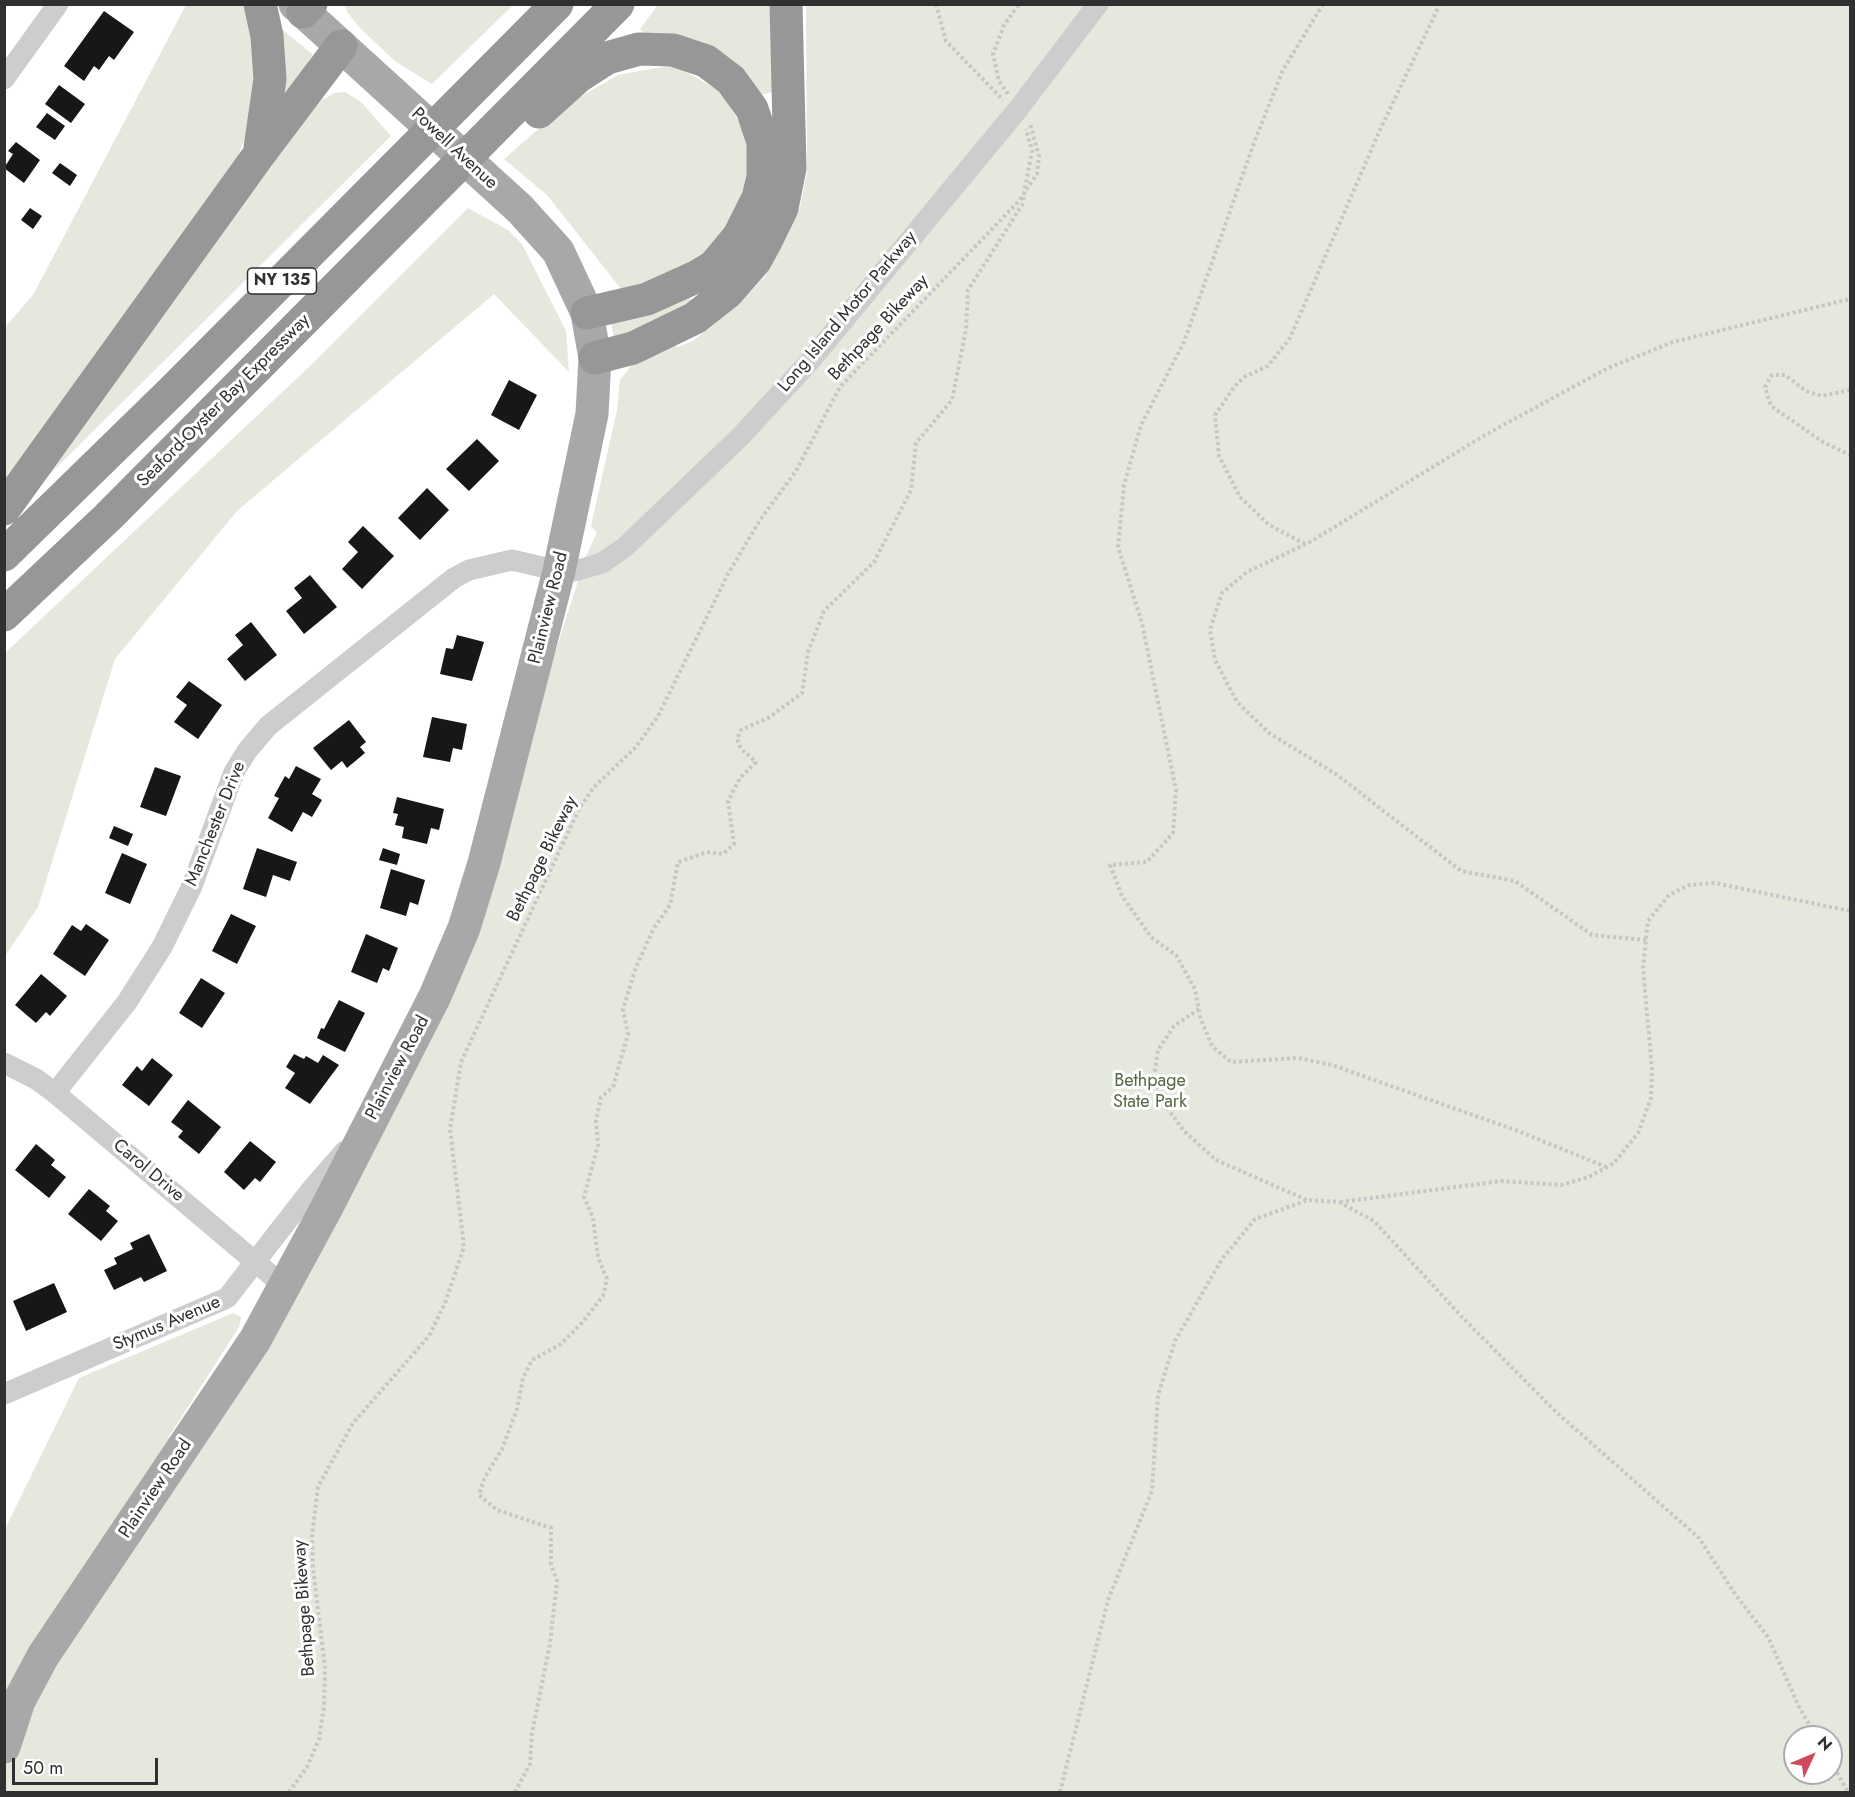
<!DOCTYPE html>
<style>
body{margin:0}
#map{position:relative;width:1855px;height:1797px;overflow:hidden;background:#fff;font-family:Jost,sans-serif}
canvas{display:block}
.frame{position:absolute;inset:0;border:6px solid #303030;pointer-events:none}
.north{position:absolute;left:1783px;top:1725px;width:60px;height:60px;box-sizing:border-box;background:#fff;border:2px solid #acacac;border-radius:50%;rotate:46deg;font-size:16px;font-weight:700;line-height:24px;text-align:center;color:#303030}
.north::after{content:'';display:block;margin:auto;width:21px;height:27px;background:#cf4a5e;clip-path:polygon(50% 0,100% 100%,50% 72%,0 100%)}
.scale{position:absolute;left:12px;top:1758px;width:146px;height:27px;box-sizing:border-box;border:3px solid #303030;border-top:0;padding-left:8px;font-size:18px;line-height:21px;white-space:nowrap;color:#303030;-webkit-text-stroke:4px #fff;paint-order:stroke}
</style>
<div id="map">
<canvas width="1855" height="1797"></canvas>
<div class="frame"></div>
<div class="north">N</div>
<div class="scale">50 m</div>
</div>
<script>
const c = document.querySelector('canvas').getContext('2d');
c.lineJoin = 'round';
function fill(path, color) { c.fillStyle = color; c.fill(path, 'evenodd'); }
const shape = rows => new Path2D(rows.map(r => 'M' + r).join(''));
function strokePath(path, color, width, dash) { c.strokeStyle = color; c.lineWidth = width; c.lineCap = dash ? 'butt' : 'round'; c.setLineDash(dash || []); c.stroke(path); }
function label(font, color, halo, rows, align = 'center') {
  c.font = font + ' Jost,sans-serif'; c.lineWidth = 6; c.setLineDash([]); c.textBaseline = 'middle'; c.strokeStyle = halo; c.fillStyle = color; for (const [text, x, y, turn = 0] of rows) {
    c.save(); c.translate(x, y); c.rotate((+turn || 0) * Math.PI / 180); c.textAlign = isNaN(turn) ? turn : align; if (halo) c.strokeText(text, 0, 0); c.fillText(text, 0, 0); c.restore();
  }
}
const green = shape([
 [186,5,243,5,262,65,248,130,232,173,108,336,5,485,5,327,33,295],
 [345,5,345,4,513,5,432,84,396,62,361,29,347,12],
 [658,5,775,5,776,91,760,95,645,34,640,29],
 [806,5,1850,5,1850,1792,5,1792,5,1529,79,1378,233,1313,241,1317,239,1327,168,1438,207,1414,455,966,586,556,597,533,591,526,617,410,620,380,637,358,658,354,674,345,677,347,693,341,740,303,766,275,800,207,807,173],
 [1795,1737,1831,1737,1831,1773,1795,1773],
 [277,25,313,55,308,61,314,68,277,117],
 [674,65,721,92,750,139,750,189,712,248,671,275,621,289,547,195,504,159,566,105,618,75],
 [345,92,361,102,391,136,49,475,290,135,322,100,334,93],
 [468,208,508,230,522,244,566,331,569,372,494,294,237,511,115,659,38,907,5,956,5,653,309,367],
 [689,297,697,307,614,338,611,323]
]);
const building = shape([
 [104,11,134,32,114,60,109,56,99,70,94,66,84,81,64,66],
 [59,85,85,104,71,123,45,104],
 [47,113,65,126,55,140,36,127],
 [16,142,40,160,24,183,4,168,13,154,8,151],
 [60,163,77,175,70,186,52,173],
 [30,208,42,216,33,229,21,220],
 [509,380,537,395,519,430,491,415],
 [477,439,499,461,469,491,446,469],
 [427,488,449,510,420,540,398,518],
 [363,526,394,556,362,589,342,569,358,552,348,542],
 [310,575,337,607,304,634,286,611,302,598,294,588],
 [251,622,277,655,245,681,227,659,243,645,235,635],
 [457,635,484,642,472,681,440,674,446,648,453,649],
 [189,681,222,705,198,739,174,722,187,705,176,697],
 [432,717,467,724,462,750,453,748,450,762,423,757],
 [349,720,366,742,360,747,365,753,347,768,342,761,331,770,313,748],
 [296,766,321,779,312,794,322,800,312,817,303,812,292,832,268,818,279,798,274,796,285,776,289,779],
 [155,767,181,776,166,816,140,807],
 [397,797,444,809,439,830,431,828,427,844,402,838,404,827,395,825,398,814,393,813],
 [114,826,133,834,128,846,109,838],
 [257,848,297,862,290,881,273,875,266,897,243,889],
 [383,848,400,854,397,865,379,860],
 [122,853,147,864,130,904,105,893],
 [391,869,425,880,418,905,410,902,406,916,380,908],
 [231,914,256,926,237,964,212,951],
 [86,924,109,940,85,976,53,954,72,925,81,931],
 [366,934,398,948,389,971,383,968,377,983,351,972],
 [41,974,67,996,50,1016,46,1012,36,1023,15,1005],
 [201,978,225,993,202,1028,179,1013],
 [339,1000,365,1013,345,1052,317,1038,321,1028,324,1029],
 [294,1054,304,1059,306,1056,318,1063,323,1055,339,1065,310,1104,285,1088,295,1073,286,1067],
 [152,1058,173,1075,149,1106,122,1085,137,1066,142,1071],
 [188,1100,221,1127,199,1154,178,1137,183,1131,171,1122],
 [250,1141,276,1162,260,1182,255,1178,244,1190,224,1172],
 [36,1144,55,1160,51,1165,66,1177,49,1198,15,1170],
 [89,1189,110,1206,106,1211,118,1221,101,1241,68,1214],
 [149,1234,167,1271,144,1282,141,1277,114,1290,104,1270,117,1264,114,1258,133,1249,130,1243],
 [54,1283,67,1312,26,1331,13,1301]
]);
const path = shape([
 [936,4,946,41,1003,100],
 [1323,4,1283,70,1255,140,1184,342,1141,425,1124,485,1118,547,1142,623,1176,790,1173,833,1147,862,1110,865,1122,896,1151,937,1176,955,1195,989,1200,1017,1212,1046,1231,1062,1298,1058,1332,1065,1518,1131,1606,1167],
 [1008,94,999,81,993,54,1004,25,1019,4],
 [1850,390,1822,396,1806,391,1785,375,1772,375,1765,387,1771,406,1823,442,1850,455],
 [1305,544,1269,525,1240,497,1219,456,1215,415,1234,387,1244,377,1268,366,1290,338,1379,132,1440,4],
 [1646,940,1592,935,1515,881,1461,871,1336,774,1269,733,1237,702,1215,660,1210,630,1222,593,1247,572,1310,542,1485,435,1608,368,1673,342,1850,299],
 [1199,1009,1174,1026,1158,1050,1154,1076,1162,1101,1184,1131,1216,1160,1307,1200],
 [1340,1202,1502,1181,1561,1185,1589,1177,1614,1163,1638,1133,1651,1098,1652,1069,1643,968,1648,921,1669,895,1689,885,1715,883,1850,911],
 [1831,1762,1848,1792],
 [289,1792,307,1767,319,1739,324,1707,325,1668,313,1568,312,1536,318,1487,353,1423,429,1336,445,1303,464,1247,450,1129,461,1062,579,809,594,787,636,747,658,716,728,574,760,520,796,471,840,387,1018,202,1037,174,1039,156,1030,124],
 [515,1792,530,1764,532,1733,550,1644,557,1581,551,1564,551,1528,497,1510,479,1495,484,1479,502,1449,517,1409,523,1378,532,1360,561,1344,581,1324,603,1296,607,1279,598,1257,593,1218,584,1197,598,1145,596,1121,601,1097,613,1087,628,1034,623,1009,636,967,654,928,670,905,678,862,707,852,723,854,734,844,728,801,740,778,756,762,741,749,737,739,741,730,770,717,802,693,808,652,824,611,874,562,911,490,916,443,952,400,966,329,968,290,1022,205,1032,151,1026,129],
 [1060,1792,1108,1600,1152,1491,1158,1395,1175,1341,1222,1259,1255,1219,1308,1200,1339,1202,1374,1221,1462,1317,1556,1412,1699,1538,1735,1594,1768,1637,1799,1707,1817,1737]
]);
const minor = shape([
 [4,79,58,4],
 [4,1063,36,1079,55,1093,285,1287],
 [55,1093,127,1002,162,947,192,886,234,772,247,751,268,726,454,578,469,570,512,560,559,571,575,571,602,563,625,547,740,437,809,362,1019,108,1098,4],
 [4,1394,227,1298,311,1190,345,1151]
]);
const primary = shape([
 [4,1747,19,1701,43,1656,255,1340,326,1209,435,996,464,928,484,863,559,571,592,414,595,358,587,313,558,251,520,209,295,4]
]);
const motorway = shape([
 [303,12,311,4],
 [539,112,579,76,607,58,639,49,673,50,706,61,731,80,752,109,763,142,763,177,758,198,739,236,714,266,698,276,647,299,587,313],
 [260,148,270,79,267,36,260,4],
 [595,358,633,348,695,318,728,292,755,261,765,243,782,208,790,168,786,4],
 [4,509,258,156,341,46],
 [4,555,172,391,557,4],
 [4,615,108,517,618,4]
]);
const shields = [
 [282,281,69]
];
const shieldNames = [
 ["NY 135",282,281]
];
const streetNames = [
 ["Powell Avenue",454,149,43],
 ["Long Island Motor Parkway",848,312,-50],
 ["Bethpage Bikeway",879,328,-47],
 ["Seaford-Oyster Bay Expressway",224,401,-45],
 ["Plainview Road",549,608,-76],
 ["Manchester Drive",216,824,-68],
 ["Bethpage Bikeway",543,859,-64],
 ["Plainview Road",398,1068,-62],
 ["Carol Drive",148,1171,40],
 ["Stymus Avenue",167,1324,-23],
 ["Plainview Road",156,1489,-56],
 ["Bethpage Bikeway",305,1608,-94]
];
const parkNames = [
 ["Bethpage",1150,1082],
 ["State Park",1150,1103]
];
fill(green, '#e4e8dd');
fill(building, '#171717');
strokePath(path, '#c7c7c7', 4, [3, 3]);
strokePath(minor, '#cdcdcd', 21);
strokePath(primary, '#a8a8a8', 33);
strokePath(motorway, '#979797', 33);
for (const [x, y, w] of shields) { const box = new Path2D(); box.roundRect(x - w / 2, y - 13, w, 26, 4.5); c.fillStyle = '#fff'; c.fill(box); strokePath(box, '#303030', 1.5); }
label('bold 16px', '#303030', null, shieldNames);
label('18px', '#303030', '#fff', streetNames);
label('18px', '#566743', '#fff', parkNames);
</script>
